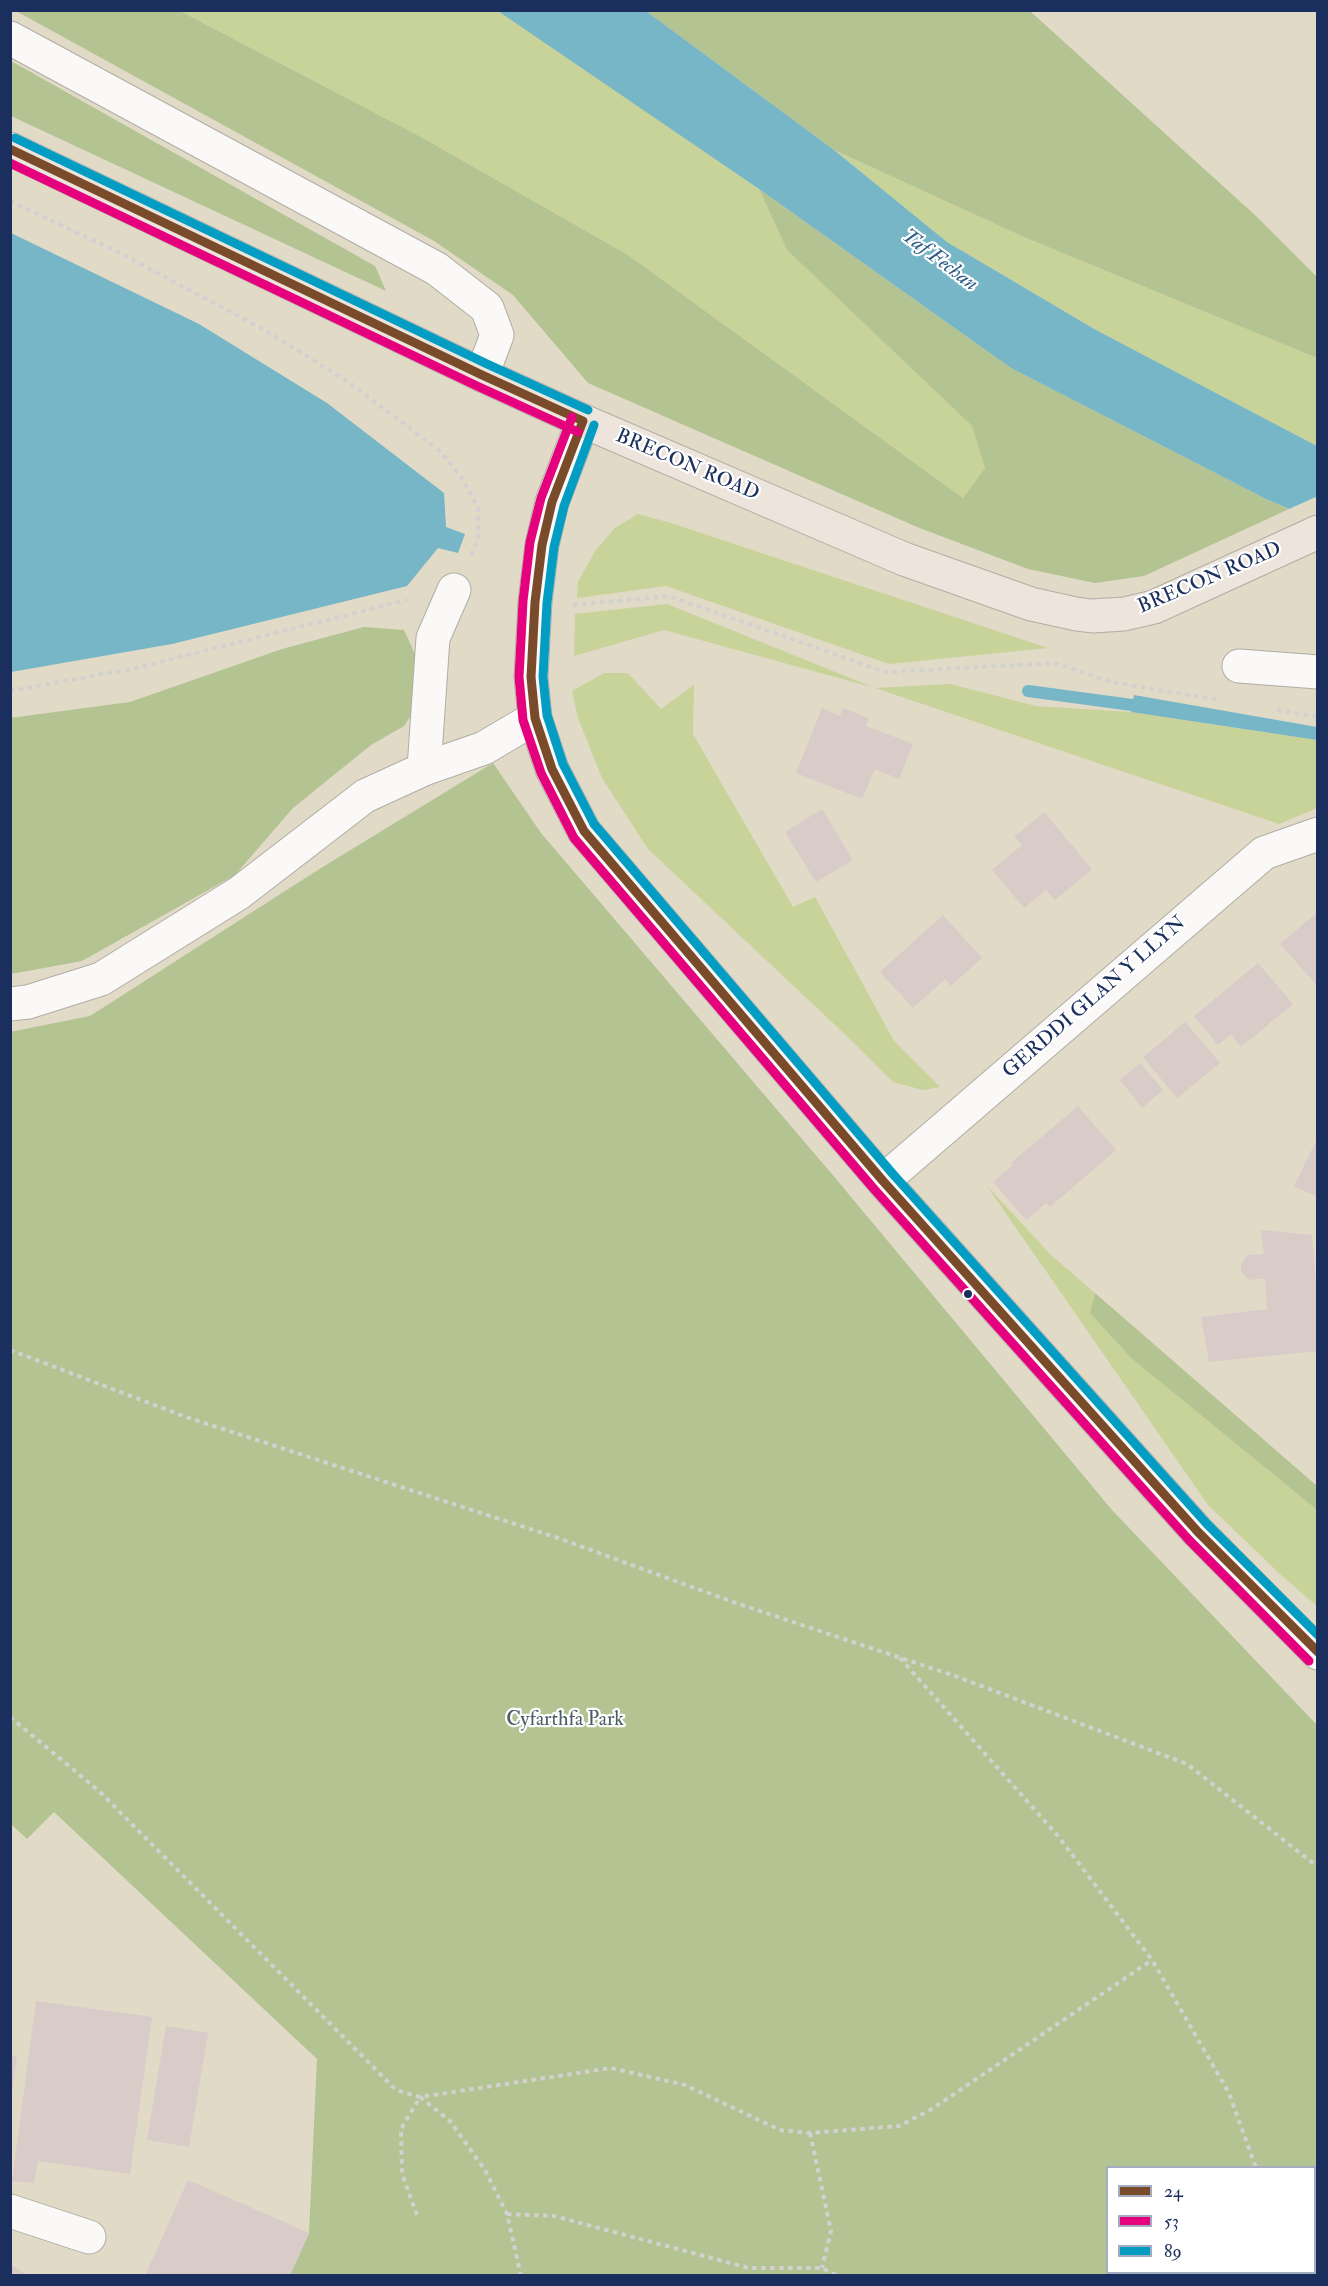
<!DOCTYPE html>
<style>
body{margin:0}
#map{position:relative;width:1328px;height:2286px;overflow:hidden;background:#e1dac7;font-family:"IM FELL Double Pica",serif}
canvas{display:block}
.frame{position:absolute;inset:0;border:12px solid #1b2f5e;pointer-events:none}
.legend{position:absolute;left:1106px;top:2166px;width:210px;height:108px;box-sizing:border-box;background:#fff;border:2px solid #a4acbf;margin:0;padding:8px 10px;list-style:none;font-size:18px;color:#1b2f5e}
.legend li{display:flex;align-items:center;gap:12px;height:30px}
.legend b{width:30px;border:2px solid #a4acbf}
</style>
<div id="map">
<canvas width="1328" height="2286"></canvas>
<div class="frame"></div>
<ul class="legend">
<li><b style="height:8px;background:#7a4b2a"></b>24</li>
<li><b style="height:8px;background:#e5007d"></b>53</li>
<li><b style="height:8px;background:#039dc3"></b>89</li>
</ul>
</div>
<script>
const c = document.querySelector('canvas').getContext('2d');
c.lineJoin = 'round';
function fill(path, color) { c.fillStyle = color; c.fill(path, 'evenodd'); }
const shape = rows => new Path2D(rows.map(r => 'M' + r).join(''));
function strokePath(path, color, width, dash) { c.strokeStyle = color; c.lineWidth = width; c.lineCap = dash ? 'butt' : 'round'; c.setLineDash(dash || []); c.stroke(path); }
function label(font, color, halo, rows, align = 'center') {
  c.font = font + ' "IM FELL Double Pica",serif'; c.lineWidth = 4.5; c.setLineDash([]); c.textBaseline = 'middle'; c.strokeStyle = halo; c.fillStyle = color; for (const [text, x, y, turn = 0] of rows) {
    c.save(); c.translate(x, y); c.rotate((+turn || 0) * Math.PI / 180); c.textAlign = isNaN(turn) ? turn : align; if (halo) c.strokeText(text, 0, 0); c.fillText(text, 0, 0); c.restore();
  }
}
const green = shape([
 [498,10,759,189,787,250,972,426,985,468,963,498,628,255,421,137,180,11],
 [834,150,1024,237,1317,358,1317,446,1096,330,947,242],
 [638,514,671,523,1048,648,889,664,666,586,577,598,578,582,595,551,615,528],
 [667,604,875,688,950,684,1036,706,1131,712,1317,740,1317,808,1279,824,875,688,664,630,574,656,575,614],
 [604,673,628,673,661,709,694,685,693,734,793,907,815,897,894,1041,940,1087,923,1090,893,1082,852,1041,648,849,602,778,578,718,572,691],
 [987,1186,1052,1256,1095,1293,1090,1313,1131,1358,1317,1510,1317,1606,1281,1575,1208,1505]
]);
const forest = shape([
 [16,11,180,11,421,137,628,255,963,498,985,468,972,426,787,250,759,189,1011,368,1266,499,1289,509,1144,576,1095,583,1028,569,917,527,588,383,513,295,434,241],
 [646,11,1030,11,1256,216,1317,277,1317,358,1024,237,834,150],
 [11,61,375,266,386,291,11,116],
 [364,627,404,630,418,661,420,702,404,726,371,745,293,808,235,875,82,961,11,974,10,718,130,702,282,649],
 [493,763,541,833,831,1173,1112,1510,1317,1725,1317,2275,290,2275,309,2233,317,2059,54,1812,27,1839,11,1824,10,1032,90,1016,321,868],
 [1108,2168,1314,2168,1314,2272,1108,2272],
 [1095,1293,1317,1486,1317,1510,1131,1358,1090,1313]
]);
const water = shape([
 [498,11,646,11,834,150,947,242,1096,330,1317,446,1317,521,1266,499,1011,368,759,189],
 [11,233,199,324,327,403,444,493,446,527,465,534,458,553,438,548,407,586,172,644,11,672],
 [1134,695,1317,727,1317,740,1131,712]
]);
const pier = shape([
 [1318,496,1318,524,1285,511,1289,509]
]);
const stream = shape([
 [1028,691,1147,707]
]);
const building = shape([
 [822,708,840,716,843,708,868,718,866,726,913,744,899,779,875,769,862,799,796,773],
 [822,809,853,860,816,882,785,832],
 [1044,812,1092,869,1055,900,1046,890,1024,908,992,870,1022,845,1014,837],
 [1318,912,1318,987,1280,944],
 [943,915,982,958,951,986,945,979,913,1008,880,972],
 [1258,963,1293,1004,1241,1047,1231,1034,1218,1045,1194,1016],
 [1185,1022,1220,1063,1177,1098,1143,1057],
 [1140,1063,1163,1090,1142,1108,1120,1080],
 [1078,1106,1116,1150,1050,1207,1046,1203,1026,1220,993,1182,1013,1165,1011,1163],
 [1318,1137,1318,1197,1294,1186],
 [1261,1230,1312,1235,1318,1309,1318,1351,1209,1362,1201,1317,1267,1309,1265,1278,1249,1280,1241,1272,1241,1264,1247,1255,1264,1254],
 [36,2001,152,2017,130,2174,38,2161,34,2183,12,2181],
 [166,2026,208,2033,189,2147,147,2140],
 [10,2056,17,2057,12,2092,10,2092],
 [188,2180,309,2233,290,2276,145,2276],
 [10,2264,28,2276,10,2276]
]);
const path = shape([
 [10,201,118,252,263,329,350,383,441,452,462,478,478,508,478,540,470,556],
 [573,605,669,596,885,672,1055,663,1111,682,1219,700],
 [10,691,136,668,407,600],
 [1277,710,1318,717],
 [10,1350,186,1417,558,1538,733,1602,955,1676,1187,1764,1318,1867],
 [900,1658,1058,1836,1152,1960,1229,2093,1256,2168],
 [10,1717,99,1791,396,2090,420,2097,611,2068,685,2085,780,2130,810,2133,899,2126,932,2109,1152,1960],
 [810,2133,831,2231,822,2268],
 [507,2214,554,2216,749,2268,822,2268,838,2276],
 [417,2215,402,2174,401,2129,420,2097,450,2121,485,2170,507,2214,521,2276],
 [1294,2272,1295,2276]
]);
const minor = shape([
 [10,38,437,269,487,308,497,335,482,375],
 [583,421,552,502,542,545,535,602,531,677,535,718,552,769,584,831,883,1181,1198,1532,1318,1653],
 [1239,666,1318,672],
 [424,769,433,638,454,590],
 [10,1004,28,1002,101,979,239,893,365,796,424,769,484,748,535,718],
 [883,1181,1264,853,1318,834],
 [10,2211,89,2237]
]);
const major = shape([
 [10,149,482,375,583,421,904,559,1031,604,1076,614,1092,616,1124,614,1154,607,1318,532]
]);
const bus1 = shape([
 [10,149,482,375,583,421],
 [583,421,552,502,542,545,535,602,531,677,535,718,552,769,584,831,883,1181,1198,1532,1318,1652]
]);
const bus2 = shape([
 [10,163,477,386,578,432],
 [572,417,541,498,530,542,523,601,519,677,523,720,541,773,574,838,874,1189,1189,1540,1309,1661]
]);
const bus3 = shape([
 [15,138,487,364,588,410],
 [594,425,564,506,554,547,547,603,543,677,547,715,563,764,594,824,892,1173,1207,1524,1318,1635]
]);
const markers = [
 [968,1294,5,"#1b2f5e"]
];
const streetNames = [
 ["BRECON ROAD",687,466,23],
 ["BRECON ROAD",1210,579,-23],
 ["GERDDI GLAN Y LLYN",1095,998,-41]
];
const parkNames = [
 ["Cyfarthfa Park",565,1721]
];
const waterNames = [
 ["Taf Fechan",939,261,37]
];
fill(green, '#c8d399');
fill(forest, '#b3c391');
fill(water, '#76b6c7');
fill(pier, '#e1dac7');
strokePath(stream, '#76b6c7', 12);
fill(building, '#d8cbc8');
strokePath(minor, '#b0ada5', 35);
strokePath(major, '#b0ada5', 35);
strokePath(path, '#d2d1cf', 4, [4.5, 4.5]);
strokePath(minor, '#faf9f7', 33);
strokePath(major, '#ede4db', 33);
strokePath(bus1, '#7a4b2a', 9);
strokePath(bus2, '#e5007d', 9);
strokePath(bus3, '#039dc3', 9);
for (const [x, y, r, color] of markers) { const dot = new Path2D(); dot.arc(x, y, r, 0, 2 * Math.PI); c.fillStyle = color; c.fill(dot); strokePath(dot, '#fff', 2); }
label('20px', '#1b2f5e', '#fff', streetNames);
label('20px', '#495f64', '#fff', parkNames);
label('italic 21px', '#2d5f88', '#fff', waterNames);
</script>
